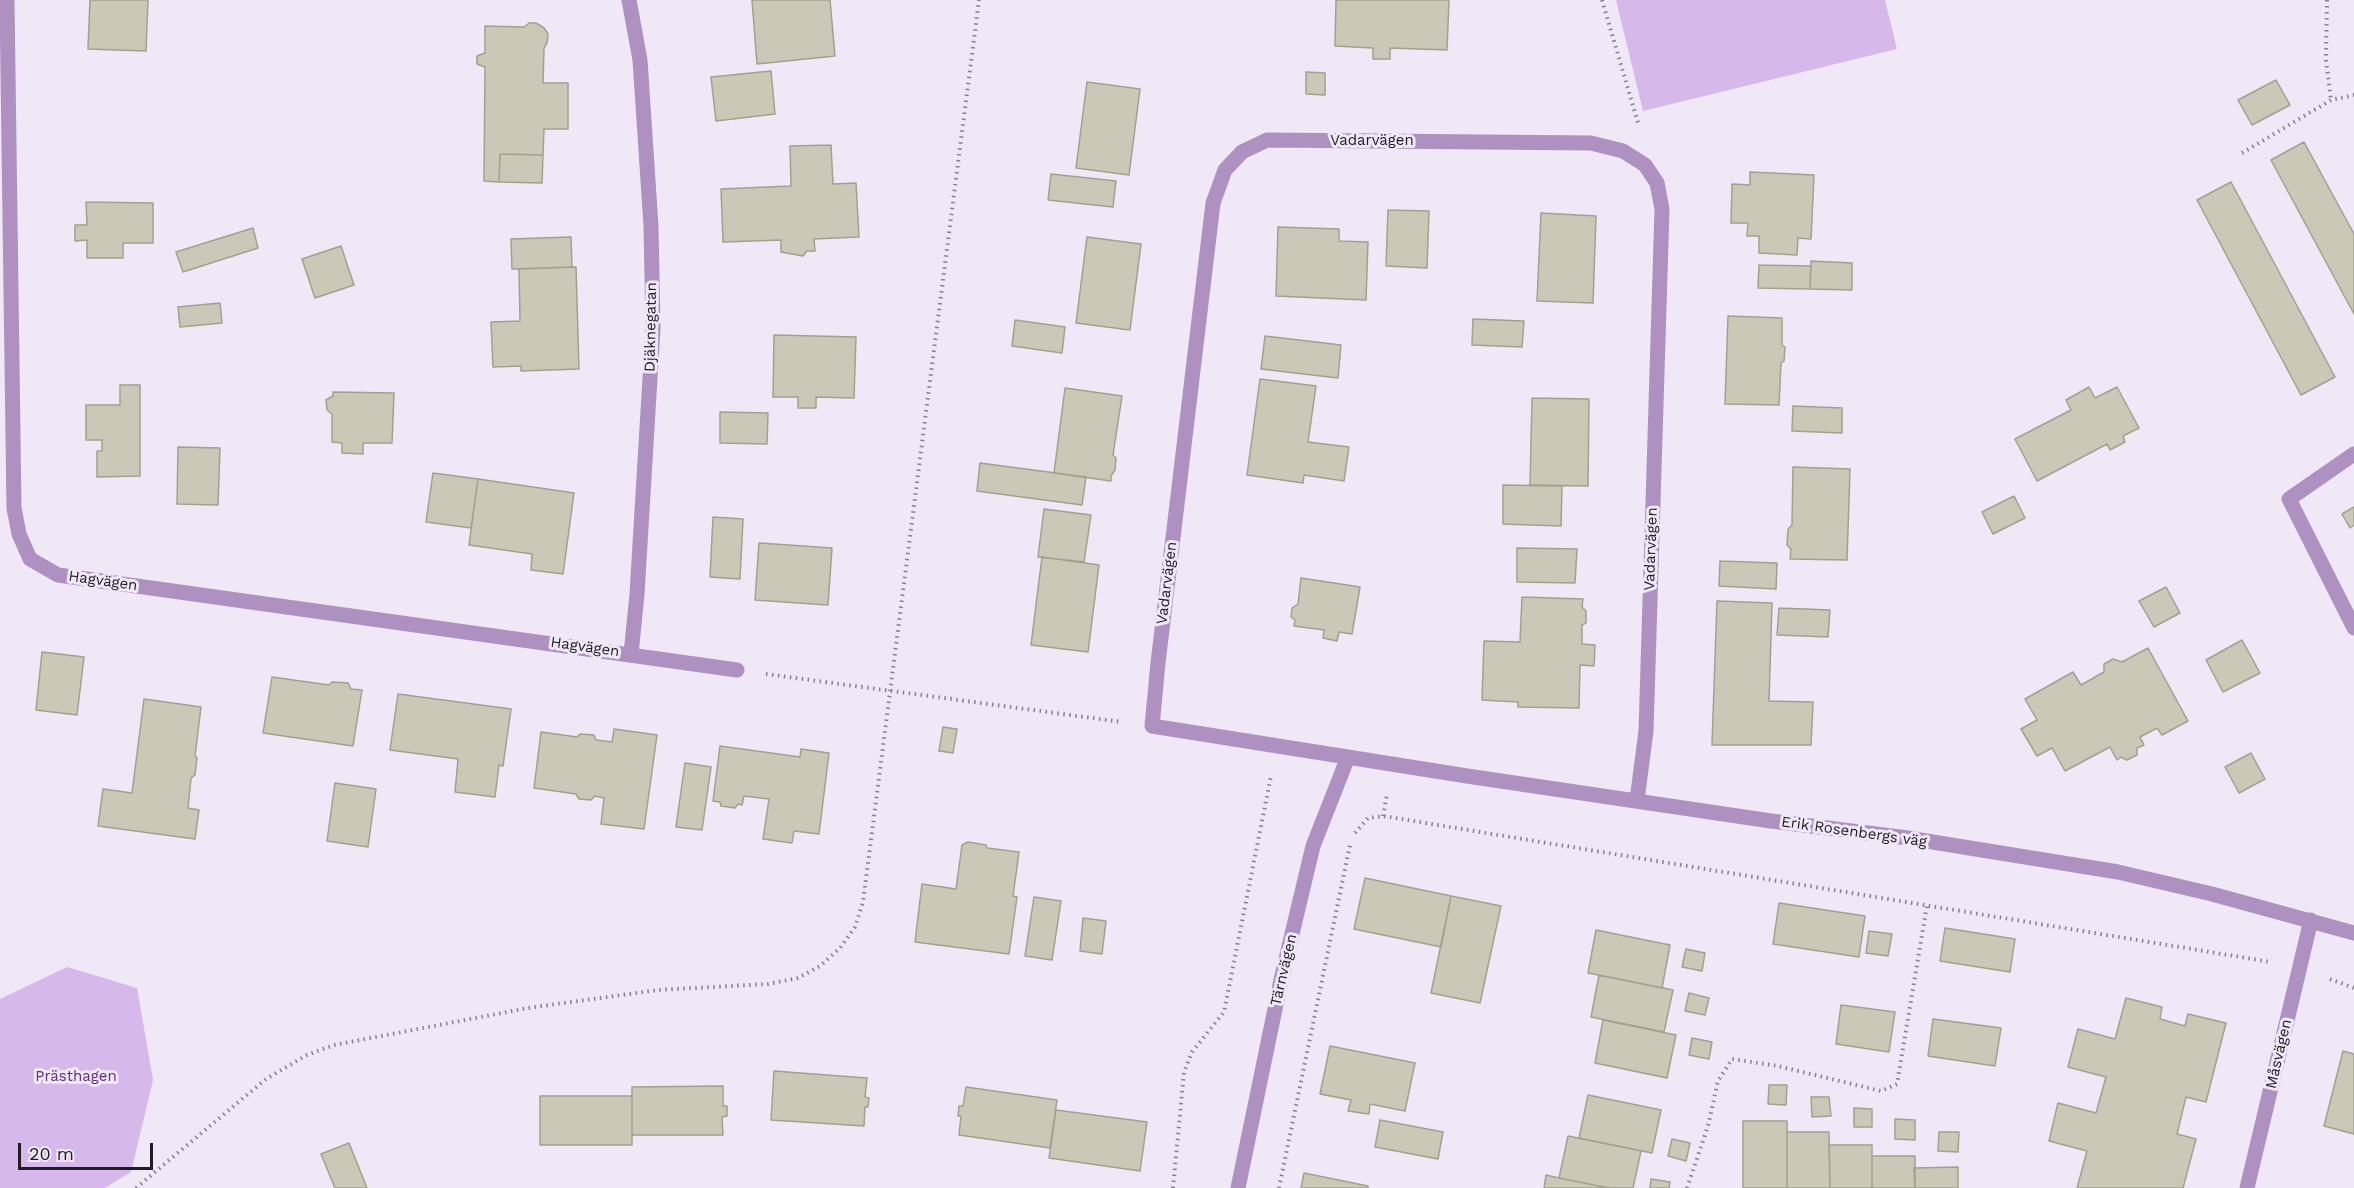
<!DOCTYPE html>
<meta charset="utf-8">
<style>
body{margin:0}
#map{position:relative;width:2354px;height:1188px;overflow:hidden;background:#f0e7f7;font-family:"Work Sans",sans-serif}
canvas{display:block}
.scale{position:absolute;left:18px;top:1143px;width:135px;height:27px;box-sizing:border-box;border:3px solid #201d22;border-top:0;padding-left:8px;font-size:18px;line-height:21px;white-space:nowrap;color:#201d22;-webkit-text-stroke:4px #f0e7f7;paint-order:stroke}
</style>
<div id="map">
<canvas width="2354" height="1188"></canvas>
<div class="scale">20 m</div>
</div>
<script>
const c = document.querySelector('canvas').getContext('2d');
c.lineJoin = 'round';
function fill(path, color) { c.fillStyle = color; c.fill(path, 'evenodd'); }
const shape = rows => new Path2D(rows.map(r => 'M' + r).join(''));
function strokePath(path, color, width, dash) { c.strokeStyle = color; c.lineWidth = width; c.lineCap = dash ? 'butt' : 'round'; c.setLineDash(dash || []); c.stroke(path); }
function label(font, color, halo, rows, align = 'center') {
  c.font = font + ' "Work Sans",sans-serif'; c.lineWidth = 6; c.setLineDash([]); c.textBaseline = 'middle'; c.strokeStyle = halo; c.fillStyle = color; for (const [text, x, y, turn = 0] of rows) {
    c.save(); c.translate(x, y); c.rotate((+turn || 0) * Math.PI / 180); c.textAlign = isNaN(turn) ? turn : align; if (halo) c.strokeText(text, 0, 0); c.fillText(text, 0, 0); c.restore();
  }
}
const green = shape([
 [1616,0,1885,0,1897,49,1643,111],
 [67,967,137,988,153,1080,131,1172,105,1188,0,1188,0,999]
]);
const building = shape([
 [90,0,148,0,146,51,88,49,90,0],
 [752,0,830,0,835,56,757,64,752,0],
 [1336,0,1449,0,1447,50,1390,48,1390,59,1373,59,1373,48,1335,46,1336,0],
 [529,23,536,23,544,28,548,34,547,43,544,48,543,83,568,83,568,129,544,129,543,155,500,154,499,182,484,181,485,67,477,64,477,56,485,53,485,26,524,27,529,23],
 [771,71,775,114,716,121,711,77,771,71],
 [1306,72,1325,73,1325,95,1306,94,1306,72],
 [2276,80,2290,105,2252,125,2238,100,2276,80],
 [1087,82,1140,89,1129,175,1076,168,1087,82],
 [2304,142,2354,234,2354,314,2271,160,2304,142],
 [831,145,833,184,856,183,859,237,814,239,815,251,807,251,803,256,781,252,781,240,723,242,721,189,791,186,790,146,831,145],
 [500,154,543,155,542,183,499,182,500,154],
 [1750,172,1814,175,1811,239,1798,238,1797,255,1759,253,1759,236,1747,236,1748,223,1731,223,1732,184,1750,185,1750,172],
 [1051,174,1116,181,1113,207,1048,200,1051,174],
 [2231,182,2335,377,2301,395,2197,200,2231,182],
 [86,202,153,203,153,243,123,243,123,258,87,258,87,240,75,241,75,225,87,225,86,202],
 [1388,210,1429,211,1427,268,1386,266,1388,210],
 [1541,213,1596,216,1593,303,1537,301,1541,213],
 [1278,227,1339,229,1339,241,1368,242,1366,300,1276,296,1278,227],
 [253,228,258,248,183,272,176,252,253,228],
 [571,237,572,267,512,269,511,239,571,237],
 [1087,237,1141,244,1130,330,1076,323,1087,237],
 [341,246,354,285,315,298,302,259,341,246],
 [1811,261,1852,263,1852,290,1810,289,1811,261],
 [1759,265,1811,266,1810,289,1758,288,1759,265],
 [576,267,579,369,521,371,521,366,493,367,491,322,520,321,519,269,576,267],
 [220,303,222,323,180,327,178,307,220,303],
 [1728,316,1782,318,1782,345,1785,347,1784,361,1781,363,1779,405,1725,404,1728,316],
 [1473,319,1524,321,1522,347,1472,345,1473,319],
 [1015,320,1065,327,1062,353,1012,346,1015,320],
 [774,335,856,337,854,398,816,397,816,408,798,408,798,397,773,397,774,335],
 [1265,336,1341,345,1338,378,1261,369,1265,336],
 [1260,379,1316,386,1308,442,1349,447,1344,481,1304,475,1303,483,1247,475,1260,379],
 [120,385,140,385,140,476,97,477,97,451,102,451,102,440,86,440,86,405,120,405,120,385],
 [2089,387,2095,398,2117,387,2139,428,2123,436,2125,442,2110,450,2107,444,2037,481,2015,439,2071,410,2066,400,2089,387],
 [1065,388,1122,396,1113,455,1116,458,1115,470,1111,476,1111,481,1054,473,1065,388],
 [333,392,394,393,392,443,363,443,363,454,342,453,342,443,332,442,332,414,327,410,326,400,333,396,333,392],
 [1532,398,1589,399,1588,486,1530,485,1532,398],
 [1793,406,1842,408,1842,433,1792,431,1793,406],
 [720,412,768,413,767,444,720,443,720,412],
 [178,447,220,448,218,505,177,504,178,447],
 [980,463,1086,477,1082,505,977,491,980,463],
 [1793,467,1850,469,1847,560,1790,559,1791,549,1787,545,1788,529,1792,525,1793,467],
 [433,473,478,479,471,528,426,522,433,473],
 [478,479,574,493,563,574,531,570,532,554,469,545,478,479],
 [1503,485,1562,486,1561,526,1503,524,1503,485],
 [2014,496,2025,518,1993,534,1982,512,2014,496],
 [2354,507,2354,525,2350,528,2342,514,2354,507],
 [1044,509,1091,515,1084,562,1038,557,1044,509],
 [713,517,743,519,740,579,710,577,713,517],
 [759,543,832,548,828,605,755,600,759,543],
 [1517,548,1577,549,1575,583,1517,582,1517,548],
 [1042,557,1099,565,1088,652,1031,645,1042,557],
 [1720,561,1777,563,1776,589,1719,586,1720,561],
 [1301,578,1360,587,1352,634,1339,632,1337,641,1323,638,1324,630,1294,626,1295,620,1291,617,1292,608,1298,604,1301,578],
 [2166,587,2180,613,2154,627,2139,601,2166,587],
 [1522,597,1583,599,1582,607,1586,611,1586,623,1582,625,1582,644,1595,645,1594,666,1580,665,1579,708,1518,707,1518,702,1482,700,1484,641,1520,642,1522,597],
 [1717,601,1772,603,1769,701,1813,702,1811,745,1712,745,1717,601],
 [1779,608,1830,610,1828,637,1777,635,1779,608],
 [2242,640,2260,673,2223,692,2206,660,2242,640],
 [2148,648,2188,721,2162,735,2157,728,2140,737,2144,745,2137,748,2137,755,2127,760,2121,757,2117,760,2110,747,2065,771,2052,748,2037,756,2021,729,2037,720,2025,699,2073,672,2081,685,2104,672,2104,664,2113,659,2122,662,2148,648],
 [42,652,84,657,77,715,36,710,42,652],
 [272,677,329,685,332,682,348,683,351,689,362,690,353,746,263,733,272,677],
 [398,694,511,709,503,766,499,765,495,797,455,792,458,759,390,750,398,694],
 [144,699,201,707,195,756,197,758,195,775,191,778,188,808,199,810,195,839,98,826,103,789,132,793,144,699],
 [943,727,957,729,953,753,939,751,943,727],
 [614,729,657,735,644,829,601,824,604,798,595,796,591,800,579,799,576,794,534,788,541,732,577,737,580,734,594,735,596,740,612,742,614,729],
 [720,746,800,757,801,749,829,753,819,834,794,831,792,843,763,839,769,799,744,796,742,805,738,804,735,808,721,806,720,802,713,801,720,746],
 [2251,753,2265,779,2239,793,2225,767,2251,753],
 [685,763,711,767,702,830,676,827,685,763],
 [335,783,376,789,368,847,327,841,335,783],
 [968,842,986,845,987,848,1019,852,1013,896,1017,897,1009,954,915,942,922,884,956,889,962,845,968,842],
 [1365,878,1451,896,1441,947,1354,929,1365,878],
 [1451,896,1501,906,1480,1003,1431,993,1451,896],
 [1034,897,1061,901,1052,960,1025,956,1034,897],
 [1779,903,1865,916,1859,957,1773,944,1779,903],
 [1083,918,1106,921,1102,954,1080,951,1083,918],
 [1945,928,2015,939,2010,972,1940,961,1945,928],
 [1596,930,1670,945,1662,988,1588,973,1596,930],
 [1869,931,1892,934,1888,956,1866,953,1869,931],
 [1686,949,1705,953,1702,971,1682,967,1686,949],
 [1599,975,1673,990,1664,1032,1591,1017,1599,975],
 [1689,993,1709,998,1705,1015,1685,1011,1689,993],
 [2126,998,2162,1007,2160,1019,2185,1026,2188,1014,2226,1023,2206,1102,2186,1097,2177,1134,2196,1139,2183,1188,2077,1188,2087,1151,2049,1141,2058,1103,2096,1113,2106,1077,2068,1067,2078,1029,2115,1039,2126,998],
 [1841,1005,1895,1012,1889,1052,1836,1044,1841,1005],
 [1933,1019,2001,1028,1995,1066,1928,1056,1933,1019],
 [1603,1020,1676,1035,1667,1078,1595,1063,1603,1020],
 [1692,1038,1712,1042,1709,1059,1689,1055,1692,1038],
 [1330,1046,1415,1063,1405,1111,1370,1104,1369,1114,1348,1111,1351,1100,1320,1094,1330,1046],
 [2343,1051,2354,1054,2354,1134,2324,1126,2343,1051],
 [774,1071,867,1078,865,1097,869,1098,868,1107,865,1107,864,1126,771,1120,774,1071],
 [1769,1085,1787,1085,1786,1105,1768,1104,1769,1085],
 [723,1086,723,1106,727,1106,727,1116,722,1117,723,1135,632,1135,632,1087,723,1086],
 [966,1087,1057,1100,1050,1148,959,1135,961,1116,958,1116,959,1106,963,1106,966,1087],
 [1588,1095,1661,1110,1652,1153,1579,1138,1588,1095],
 [540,1096,632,1096,632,1145,540,1145,540,1096],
 [1811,1097,1829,1097,1831,1116,1812,1117,1811,1097],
 [1854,1108,1872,1109,1872,1127,1854,1127,1854,1108],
 [1056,1110,1147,1122,1140,1171,1049,1158,1056,1110],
 [1895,1119,1915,1120,1915,1140,1895,1139,1895,1119],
 [1380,1120,1443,1132,1438,1159,1375,1147,1380,1120],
 [1743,1121,1787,1121,1787,1188,1743,1188,1743,1121],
 [1787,1132,1829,1132,1830,1188,1787,1188,1787,1132],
 [1939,1132,1959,1132,1958,1152,1938,1151,1939,1132],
 [1568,1136,1641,1151,1633,1188,1609,1188,1559,1178,1568,1136],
 [1672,1139,1690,1143,1686,1161,1668,1156,1672,1139],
 [349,1143,367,1188,335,1188,321,1154,349,1143],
 [1829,1145,1872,1145,1872,1188,1830,1188,1829,1145],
 [1872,1156,1915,1156,1915,1188,1872,1188,1872,1156],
 [1958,1167,1958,1188,1915,1188,1914,1168,1958,1167],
 [1304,1173,1368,1186,1368,1188,1301,1188,1304,1173],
 [1546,1175,1559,1178,1609,1188,1544,1188,1546,1175],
 [1651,1179,1670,1182,1669,1188,1650,1188,1651,1179]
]);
const path = shape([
 [1602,0,1638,123],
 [2327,0,2326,60,2331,100],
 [2242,153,2331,100,2354,95],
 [766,674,1122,722],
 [1383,816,1387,794],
 [1355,833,1368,818,1383,816,2271,962],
 [2330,979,2354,988],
 [136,1188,266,1079,307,1055,334,1045,528,1008,658,990,768,984,798,978,820,966,840,948,855,927,863,902,979,0],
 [1173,1188,1184,1072,1192,1052,1224,1012,1271,776],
 [1279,1188,1350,845],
 [1687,1188,1708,1126,1718,1081,1732,1059,1778,1066,1881,1091,1897,1084,1927,905]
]);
const lane = shape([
 [2354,454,2289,499,2354,628]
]);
const street = shape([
 [7,0,14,508,19,534,30,559,58,575,737,670],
 [629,0,640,60,651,226,653,328,637,594,631,654],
 [1637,800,1646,731,1662,209,1657,183,1645,165,1623,151,1591,143,1267,140,1242,152,1225,170,1213,203,1158,663,1152,726,1467,776,1771,821,1908,838,2118,872,2212,894,2354,933],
 [1238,1188,1281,980,1313,846,1348,757],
 [2247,1188,2311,920]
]);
const streetNames = [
 ["Vadarvägen",1372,141],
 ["Djäknegatan",651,327,-89],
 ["Vadarvägen",1651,549,-88],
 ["Hagvägen",103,581,8],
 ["Vadarvägen",1167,583,-83],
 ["Hagvägen",585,647,8],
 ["Erik Rosenbergs väg",1854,832,8],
 ["Tärnvägen",1284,970,-77],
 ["Måsvägen",2279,1054,-77]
];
const parkNames = [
 ["Prästhagen",76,1077]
];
fill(green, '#d7b8eb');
fill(building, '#cbc8b7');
strokePath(building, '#a3a08f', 1.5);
strokePath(path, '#87818c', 4, [1.5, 4.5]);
strokePath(lane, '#ae91c0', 15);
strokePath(street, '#ae91c0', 15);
label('15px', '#201d22', '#f0e7f7', streetNames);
label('15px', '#622d7d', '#f0e7f7', parkNames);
</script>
